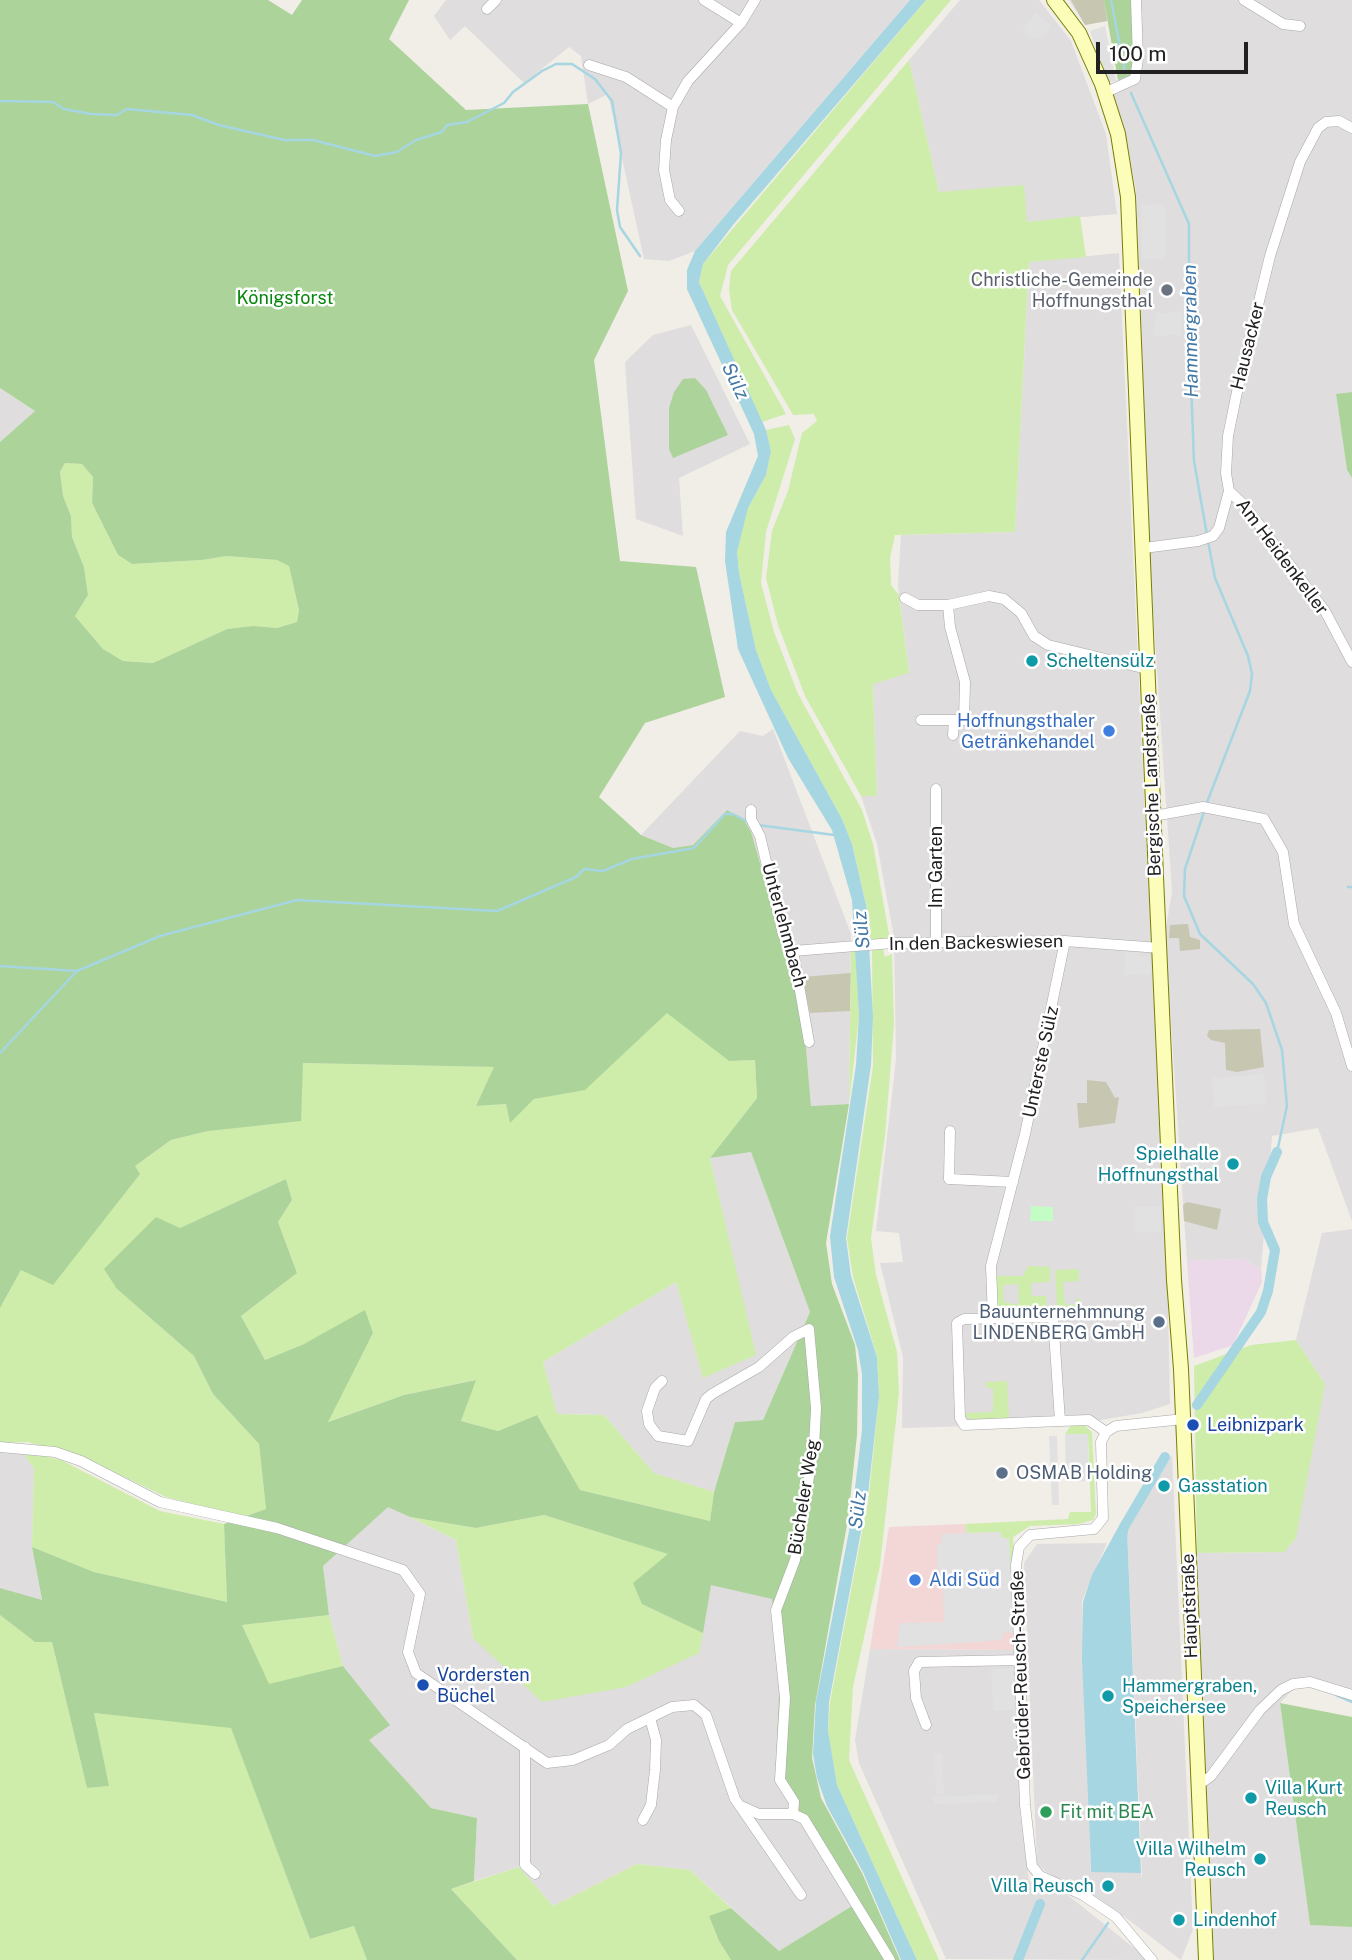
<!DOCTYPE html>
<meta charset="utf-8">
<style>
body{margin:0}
#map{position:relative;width:1352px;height:1960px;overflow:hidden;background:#f1ede7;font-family:"Public Sans",sans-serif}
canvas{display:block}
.scale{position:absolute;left:1096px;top:42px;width:152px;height:32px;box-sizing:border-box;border:4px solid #212121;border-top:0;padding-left:9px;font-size:21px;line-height:24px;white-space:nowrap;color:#212121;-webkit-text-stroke:5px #fff;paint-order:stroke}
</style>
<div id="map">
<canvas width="1352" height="1960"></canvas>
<div class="scale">100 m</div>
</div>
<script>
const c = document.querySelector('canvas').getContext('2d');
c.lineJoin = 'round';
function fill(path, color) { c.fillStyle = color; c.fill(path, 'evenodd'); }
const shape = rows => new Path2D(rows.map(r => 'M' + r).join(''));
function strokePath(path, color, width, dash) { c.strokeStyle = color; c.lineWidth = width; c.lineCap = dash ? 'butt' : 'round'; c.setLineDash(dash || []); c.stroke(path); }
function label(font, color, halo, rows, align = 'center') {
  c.font = font + ' "Public Sans",sans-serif'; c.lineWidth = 5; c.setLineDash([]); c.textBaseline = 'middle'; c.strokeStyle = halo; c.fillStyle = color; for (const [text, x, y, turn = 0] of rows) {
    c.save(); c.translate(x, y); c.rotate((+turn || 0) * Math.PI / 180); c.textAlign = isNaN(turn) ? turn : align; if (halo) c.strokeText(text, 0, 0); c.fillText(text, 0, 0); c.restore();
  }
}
const residential = shape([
 [446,0,910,0,695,251,669,261,644,259,608,94,588,104,581,56,569,47,524,83,465,26,450,40,434,16],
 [960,0,1039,0,1071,41,1106,134,1117,214,1026,222,939,192,909,60],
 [1069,0,1352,0,1352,392,1336,394,1347,470,1352,478,1352,1221,1318,1128,1272,1136,1261,1269,1243,1259,1187,1261,1165,933,1172,892,1151,581,1136,192,1127,140,1113,93,1118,80,1108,21,1085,25],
 [1119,253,1168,1306,1170,1404,1142,1413,1083,1423,902,1428,903,1357,880,1263,903,1262,899,1233,876,1231,896,1060,894,937,877,844,861,796,877,795,873,683,909,672,898,586,901,535,1015,532,1029,262],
 [691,325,750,444,679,478,683,536,636,519,625,362,653,335],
 [0,388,35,411,0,442],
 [773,729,851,934,849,1104,811,1106,803,1013,791,967,727,810,693,845,673,848,641,835,740,731,763,736],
 [751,1152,810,1312,763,1420,735,1422,714,1492,654,1473,604,1415,557,1414,543,1362,676,1282,703,1377,755,1355,710,1158],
 [1352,1229,1352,1690,1310,1677,1304,1678,1280,1703,1310,1925,1352,1927,1352,1960,1214,1960,1197,1553,1284,1552,1325,1384,1296,1340,1322,1233],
 [0,1450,22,1451,34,1469,32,1547,42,1601,0,1588],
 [1172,1455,1193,1929,1181,1960,1125,1917,1046,1872,1037,1863,1024,1563,1037,1544,1107,1543,1082,1601,1091,1871,1141,1873,1141,1879,1142,1874,1127,1529],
 [388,1506,456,1540,473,1638,711,1584,772,1599,779,1693,775,1780,852,1906,779,1951,690,1870,637,1864,553,1906,519,1867,474,1881,477,1818,431,1808,368,1739,389,1724,343,1666,329,1615,323,1566],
 [870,1649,1018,1650,1020,1813,1029,1881,1054,1884,1149,1960,946,1959,859,1763,855,1740]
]);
const commercial = shape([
 [965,1524,967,1533,1000,1532,1018,1650,870,1649,889,1527]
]);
const industrial = shape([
 [1243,1259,1261,1269,1262,1282,1233,1345,1194,1358,1187,1261]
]);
const construction = shape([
 [1071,0,1104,0,1107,21,1085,25],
 [1188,924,1190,937,1200,940,1200,949,1180,951,1179,938,1169,938,1170,925],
 [851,973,850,1011,810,1013,802,977],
 [1260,1029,1264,1067,1237,1072,1226,1070,1225,1043,1211,1040,1207,1036,1209,1030],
 [1087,1080,1106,1082,1115,1098,1119,1097,1115,1123,1079,1128,1077,1103,1087,1103],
 [1187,1202,1221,1209,1217,1230,1184,1221,1183,1205]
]);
const grass = shape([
 [926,0,951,0,728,265,720,296,786,414,762,422,699,282,703,264],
 [909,60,939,192,1024,185,1027,222,1080,216,1086,257,1029,262,1015,532,895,535,890,558,891,585,899,595,909,673,873,684,877,796,861,796,805,696,778,625,766,578,772,531,788,491,802,433,817,421,814,414,793,415,732,310,729,290,731,271],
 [789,425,795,439,766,532,761,583,774,632,798,694,862,810,873,844,890,940,870,941,867,908,852,844,842,819,771,690,756,650,739,573,737,552,747,510,766,475,771,451,766,430],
 [65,463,82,464,93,477,92,503,118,555,132,564,202,560,227,556,277,560,289,565,299,610,297,622,277,628,253,626,227,629,153,663,123,661,103,649,75,616,88,595,84,567,72,537,71,516,63,496,60,472],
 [883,949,885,957,892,954,894,1024,885,1136,871,1238,876,1275,897,1352,899,1393,880,1565,853,1687,849,1760,939,1960,917,1960,837,1785,828,1732,830,1702,869,1495,879,1396,877,1356,853,1277,847,1238,873,1066,872,950],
 [856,950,859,1016,849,1104,851,951],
 [667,1012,729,1061,755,1060,757,1098,710,1158,756,1355,703,1378,676,1282,543,1362,557,1414,604,1415,654,1473,714,1492,710,1521,580,1490,537,1415,498,1431,461,1421,475,1380,404,1395,327,1422,373,1333,304,1344,265,1360,241,1316,297,1273,278,1222,292,1200,286,1179,180,1228,117,1289,194,1356,213,1394,259,1444,266,1509,243,1517,166,1497,81,1456,27,1442,0,1443,0,1308,21,1270,135,1166,171,1140,208,1131,303,1063,495,1067,476,1106,506,1104,510,1122,534,1099,585,1089],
 [1028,1266,1050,1267,1050,1282,1031,1283,1032,1296,1046,1296,1047,1310,998,1311,994,1276,1023,1276],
 [1018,1284,1019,1305,1004,1302,1003,1285],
 [1079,1269,1079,1281,1063,1282,1064,1297,1066,1305,1076,1304,1076,1299,1080,1299,1081,1309,1057,1309,1055,1270],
 [1296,1340,1325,1384,1296,1538,1284,1552,1197,1553,1194,1366,1251,1345],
 [1007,1381,1009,1418,970,1420,966,1416,964,1413,993,1412,993,1388,986,1388,986,1382],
 [1071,1425,1084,1425,1092,1432,1096,1514,1093,1520,1079,1524,1030,1526,1013,1537,1015,1618,1000,1532,967,1533,965,1524,1068,1519,1070,1512,1091,1512,1088,1434,1065,1434],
 [22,1451,61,1460,160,1511,224,1524,227,1602,94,1572,32,1547,34,1469],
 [544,1515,669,1554,642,1604,703,1633,699,1653,626,1687,542,1702,473,1638,456,1540,410,1517,476,1528],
 [0,1615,35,1642,52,1642,87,1788,108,1786,94,1713,231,1727,310,1939,354,1926,367,1960,0,1960],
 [329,1615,343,1666,269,1685,242,1625],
 [637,1864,690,1870,731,1908,709,1916,719,1941,731,1960,517,1960,451,1889,519,1867,553,1906]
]);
const forest = shape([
 [0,0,268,0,292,15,302,0,409,0,389,39,466,110,588,104,628,291,594,360,620,561,696,567,725,697,645,723,599,797,641,835,673,848,693,845,727,810,744,820,751,832,803,1013,811,1106,849,1104,826,1243,832,1284,855,1345,858,1375,857,1435,848,1519,815,1705,812,1758,821,1798,862,1873,900,1960,731,1960,719,1941,709,1916,731,1908,779,1951,852,1906,775,1780,779,1693,772,1599,711,1585,703,1633,642,1604,633,1583,668,1554,544,1515,476,1528,410,1517,388,1507,323,1566,329,1615,242,1625,269,1684,343,1666,390,1725,369,1740,431,1808,477,1818,474,1881,451,1889,517,1960,367,1960,354,1926,310,1939,231,1728,94,1713,109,1786,87,1788,52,1642,35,1642,0,1615,0,1588,42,1600,32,1547,94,1572,227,1602,224,1524,266,1509,259,1444,213,1394,194,1356,117,1289,104,1269,156,1217,180,1228,286,1179,292,1200,278,1222,297,1273,241,1316,265,1360,304,1344,365,1310,373,1333,328,1422,404,1395,476,1380,461,1421,498,1431,537,1415,580,1490,710,1521,714,1492,735,1422,763,1420,810,1312,751,1152,710,1158,757,1098,755,1060,729,1061,667,1013,585,1090,534,1099,510,1123,506,1104,476,1106,494,1067,303,1063,301,1121,208,1131,171,1140,135,1166,140,1174,53,1285,21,1270,0,1308,0,442,35,411,0,388],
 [65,463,82,464,93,477,92,503,118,555,132,564,202,560,227,556,277,560,289,566,299,610,297,622,277,628,253,626,227,629,153,663,123,661,103,649,75,616,88,595,84,567,72,537,71,516,63,496,60,472],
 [1104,0,1134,0,1136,33,1133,74,1118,80],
 [695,378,706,390,728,435,673,458,669,449,669,408,674,392,683,379],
 [1352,392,1352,478,1347,470,1336,394],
 [1280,1703,1352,1717,1352,1927,1310,1925]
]);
const park = shape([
 [1031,1206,1053,1207,1053,1221,1030,1221]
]);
const parking = shape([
 [1036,12,1051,25,1045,36,1032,39,1022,30],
 [1105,26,1116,81,1108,82,1090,31],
 [1165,204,1166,259,1142,259,1141,205],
 [1182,312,1181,335,1153,336,1157,313],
 [1137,952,1138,956,1150,956,1151,974,1124,975,1125,953],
 [1264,1074,1267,1104,1214,1107,1212,1078],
 [1189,1146,1221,1147,1216,1181,1189,1178],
 [1161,1206,1161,1232,1135,1233,1134,1207],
 [1065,1434,1088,1434,1089,1481,1066,1482],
 [1049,1436,1057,1436,1059,1505,1052,1505],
 [1000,1532,1002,1538,1009,1538,1015,1632,1002,1633,1002,1640,897,1647,900,1623,944,1622,942,1571,937,1570,937,1544,942,1543,942,1534],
 [1013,1668,1017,1710,993,1711,991,1669],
 [942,1753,944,1794,936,1794,934,1754],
 [997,1794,997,1802,934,1804,933,1797]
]);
const water = shape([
 [910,0,926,0,733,225,703,264,699,282,766,430,771,451,766,475,748,508,737,552,739,573,756,650,771,690,842,819,852,844,867,909,873,1017,871,1065,846,1238,851,1276,877,1357,879,1396,868,1494,829,1702,828,1731,837,1785,917,1960,901,1960,863,1872,827,1806,817,1778,813,1754,816,1701,851,1521,862,1430,862,1374,858,1350,834,1277,830,1236,856,1065,859,1015,852,900,832,830,788,758,738,649,725,561,726,532,758,456,754,434,687,289,687,270,695,251],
 [1120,1524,1127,1529,1141,1873,1091,1872,1091,1866,1082,1659,1083,1602,1092,1575]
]);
const stream = shape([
 [1111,0,1125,72],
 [1131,93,1189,224,1189,333,1194,461,1207,535],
 [0,101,53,102,64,109,91,114,117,115,127,109,192,115,219,125,284,140,313,140,375,156,397,152,416,140,442,132,447,125,467,122,504,103,513,92,542,71,556,64,572,64,595,79,612,101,621,153,617,210,620,227,640,256],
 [1206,805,1250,691,1252,674,1248,656,1215,578,1208,541],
 [1204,812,1185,869,1184,896,1200,934,1253,984,1266,1003,1282,1050,1287,1106,1277,1152],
 [758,825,834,835],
 [1348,887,1352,887],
 [0,966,77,971,160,936,297,900,497,911,576,877,584,869,603,871,632,859,694,848,725,814,733,814,748,822],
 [0,1053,77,971],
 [1336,1695,1352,1702],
 [1082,1960,1108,1923]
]);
const canal = shape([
 [1197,1405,1261,1312,1268,1291,1275,1250,1263,1222,1262,1199,1266,1177,1277,1152],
 [1121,1540,1124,1527,1165,1457],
 [1018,1960,1040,1904]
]);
const street = shape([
 [704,0,741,23],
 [1244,0,1283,24,1300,26],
 [487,9,496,0],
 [589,65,626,77,673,107],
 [1104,93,1135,79,1138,59,1136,0],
 [679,211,670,200,664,170,666,140,673,107,688,81,741,23,755,0],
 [1229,491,1245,506,1325,611,1352,662],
 [1144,548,1198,541,1213,536,1219,528,1229,491,1226,473,1228,436,1238,387,1270,256,1300,162,1318,128,1326,122,1339,121,1352,128],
 [905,598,918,605,948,605,989,596,1004,599,1021,613,1034,636,1048,645,1147,669],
 [921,720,964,720,965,682,950,627,948,605],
 [953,735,954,720],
 [936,789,936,944],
 [751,810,751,819,760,836,783,934,793,951,809,1042],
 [1154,816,1203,807,1264,819,1283,852,1294,924,1336,1013,1352,1066],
 [793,951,893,943,1065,941,1160,948],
 [950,1131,949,1179,1013,1182],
 [1053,1317,1060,1313,1093,1311],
 [993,1318,991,1266,1025,1134,1065,941],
 [662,1381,655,1388,647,1411,649,1424,658,1436,688,1441,706,1399,712,1394,759,1367,793,1337,809,1329,816,1408,814,1447,795,1560,776,1610,785,1698,780,1780,794,1802,793,1814],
 [1060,1421,964,1425,960,1418,957,1323,964,1319,1053,1317,1060,1421,1089,1420,1106,1432],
 [0,1447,55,1452,81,1461,160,1502,277,1528,403,1570,420,1594,408,1652,416,1673,547,1763,573,1760,609,1745,627,1729,672,1707,694,1705,706,1715,735,1799,801,1895],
 [926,1725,916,1698,914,1671,919,1662,1021,1660],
 [525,1747,525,1865,535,1874],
 [1197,1786,1211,1776,1260,1710,1281,1690,1293,1684,1310,1682,1352,1695],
 [741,1806,759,1814,793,1814,804,1819,890,1960],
 [643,1820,651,1805,655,1770,656,1740,650,1718],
 [1152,1960,1116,1917,1083,1895,1040,1876,1032,1866,1025,1805,1016,1565,1019,1547,1030,1535,1094,1529,1103,1518,1101,1442,1106,1432,1116,1426,1184,1419]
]);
const secondary = shape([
 [1054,0,1079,33,1102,84,1118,134,1128,197,1156,877,1174,1280,1181,1369,1206,1960]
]);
const markers = [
 [1167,290,7,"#6b7280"],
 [1032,661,7,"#0f9aa8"],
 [1109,731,7,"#3f7fe0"],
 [1233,1164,7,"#0f9aa8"],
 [1159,1322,7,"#5c6f8a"],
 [1193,1425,7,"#1a4fb4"],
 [1002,1473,7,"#5c6f8a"],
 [1164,1486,7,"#0f9aa8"],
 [915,1580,7,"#3f7fe0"],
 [423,1685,7,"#1a4fb4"],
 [1108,1696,7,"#0f9aa8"],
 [1251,1798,7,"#0f9aa8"],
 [1046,1812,7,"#2e9e5b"],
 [1260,1859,7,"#0f9aa8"],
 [1108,1886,7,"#0f9aa8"],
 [1179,1920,7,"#0f9aa8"]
];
const worshipNames = [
 ["Christliche-Gemeinde",1153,280],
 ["Hoffnungsthal",1153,301]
];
const parkNames = [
 ["Königsforst",285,298]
];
const streetNames = [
 ["Hausacker",1248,346,-76],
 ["Am Heidenkeller",1282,557,53],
 ["Bergische Landstraße",1152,785,-92],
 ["Im Garten",936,867,-90],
 ["Unterlehmbach",784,925,75],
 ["In den Backeswiesen",976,943,-1],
 ["Unterste Sülz",1041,1062,-78],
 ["Bücheler Weg",804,1497,-81],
 ["Hauptstraße",1190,1606,-92],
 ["Gebrüder-Reusch-Straße",1021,1675,-92]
];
const cultureNames = [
 ["Scheltensülz",1046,661],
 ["Spielhalle",1219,1154,"right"],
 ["Hoffnungsthal",1219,1175,"right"],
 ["Gasstation",1178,1486],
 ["Hammergraben,",1122,1686],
 ["Speichersee",1122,1707],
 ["Villa Kurt",1265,1788],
 ["Reusch",1265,1809],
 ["Villa Wilhelm",1246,1849,"right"],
 ["Reusch",1246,1870,"right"],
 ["Villa Reusch",1094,1886,"right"],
 ["Lindenhof",1193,1920]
];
const shopNames = [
 ["Hoffnungsthaler",1095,721],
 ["Getränkehandel",1095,742],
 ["Aldi Süd",929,1580,"left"]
];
const serviceNames = [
 ["Bauunternehmnung",1145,1312],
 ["LINDENBERG GmbH",1145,1333],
 ["OSMAB Holding",1016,1473,"left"]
];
const transitNames = [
 ["Leibnizpark",1207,1425],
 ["Vordersten",437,1675],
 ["Büchel",437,1696]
];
const leisureNames = [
 ["Fit mit BEA",1060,1812]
];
const waterNames = [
 ["Hammergraben",1191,331,-91],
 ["Sülz",735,381,64],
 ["Sülz",862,930,-96],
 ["Sülz",858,1510,-83]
];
fill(residential, '#dfddde');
fill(commercial, '#f3d6d6');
fill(industrial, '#ebd8e8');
fill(construction, '#c7c6b1');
fill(grass, '#ceedab');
fill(forest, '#acd39a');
fill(park, '#c3fcc5');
fill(parking, '#e1e1e1');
fill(water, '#a5d6e1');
strokePath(stream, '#a5d6e1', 2.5);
strokePath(canal, '#a5d6e1', 10);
strokePath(street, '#a8a8a8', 11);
strokePath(secondary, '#767f00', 16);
strokePath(street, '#fff', 10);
strokePath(secondary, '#fcfdb9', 14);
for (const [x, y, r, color] of markers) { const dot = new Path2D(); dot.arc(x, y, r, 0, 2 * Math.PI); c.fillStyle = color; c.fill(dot); strokePath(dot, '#fff', 2.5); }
label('18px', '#5b616d', '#fff', worshipNames, 'right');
label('18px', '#06870c', '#fff', parkNames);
label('18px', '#212121', '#fff', streetNames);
label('18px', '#0d838f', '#fff', cultureNames, 'left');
label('18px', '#366cbe', '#fff', shopNames, 'right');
label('18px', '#4e5e75', '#fff', serviceNames, 'right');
label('18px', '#164399', '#fff', transitNames, 'left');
label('18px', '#27864d', '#fff', leisureNames, 'left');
label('italic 19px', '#4278a6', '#fff', waterNames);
</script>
